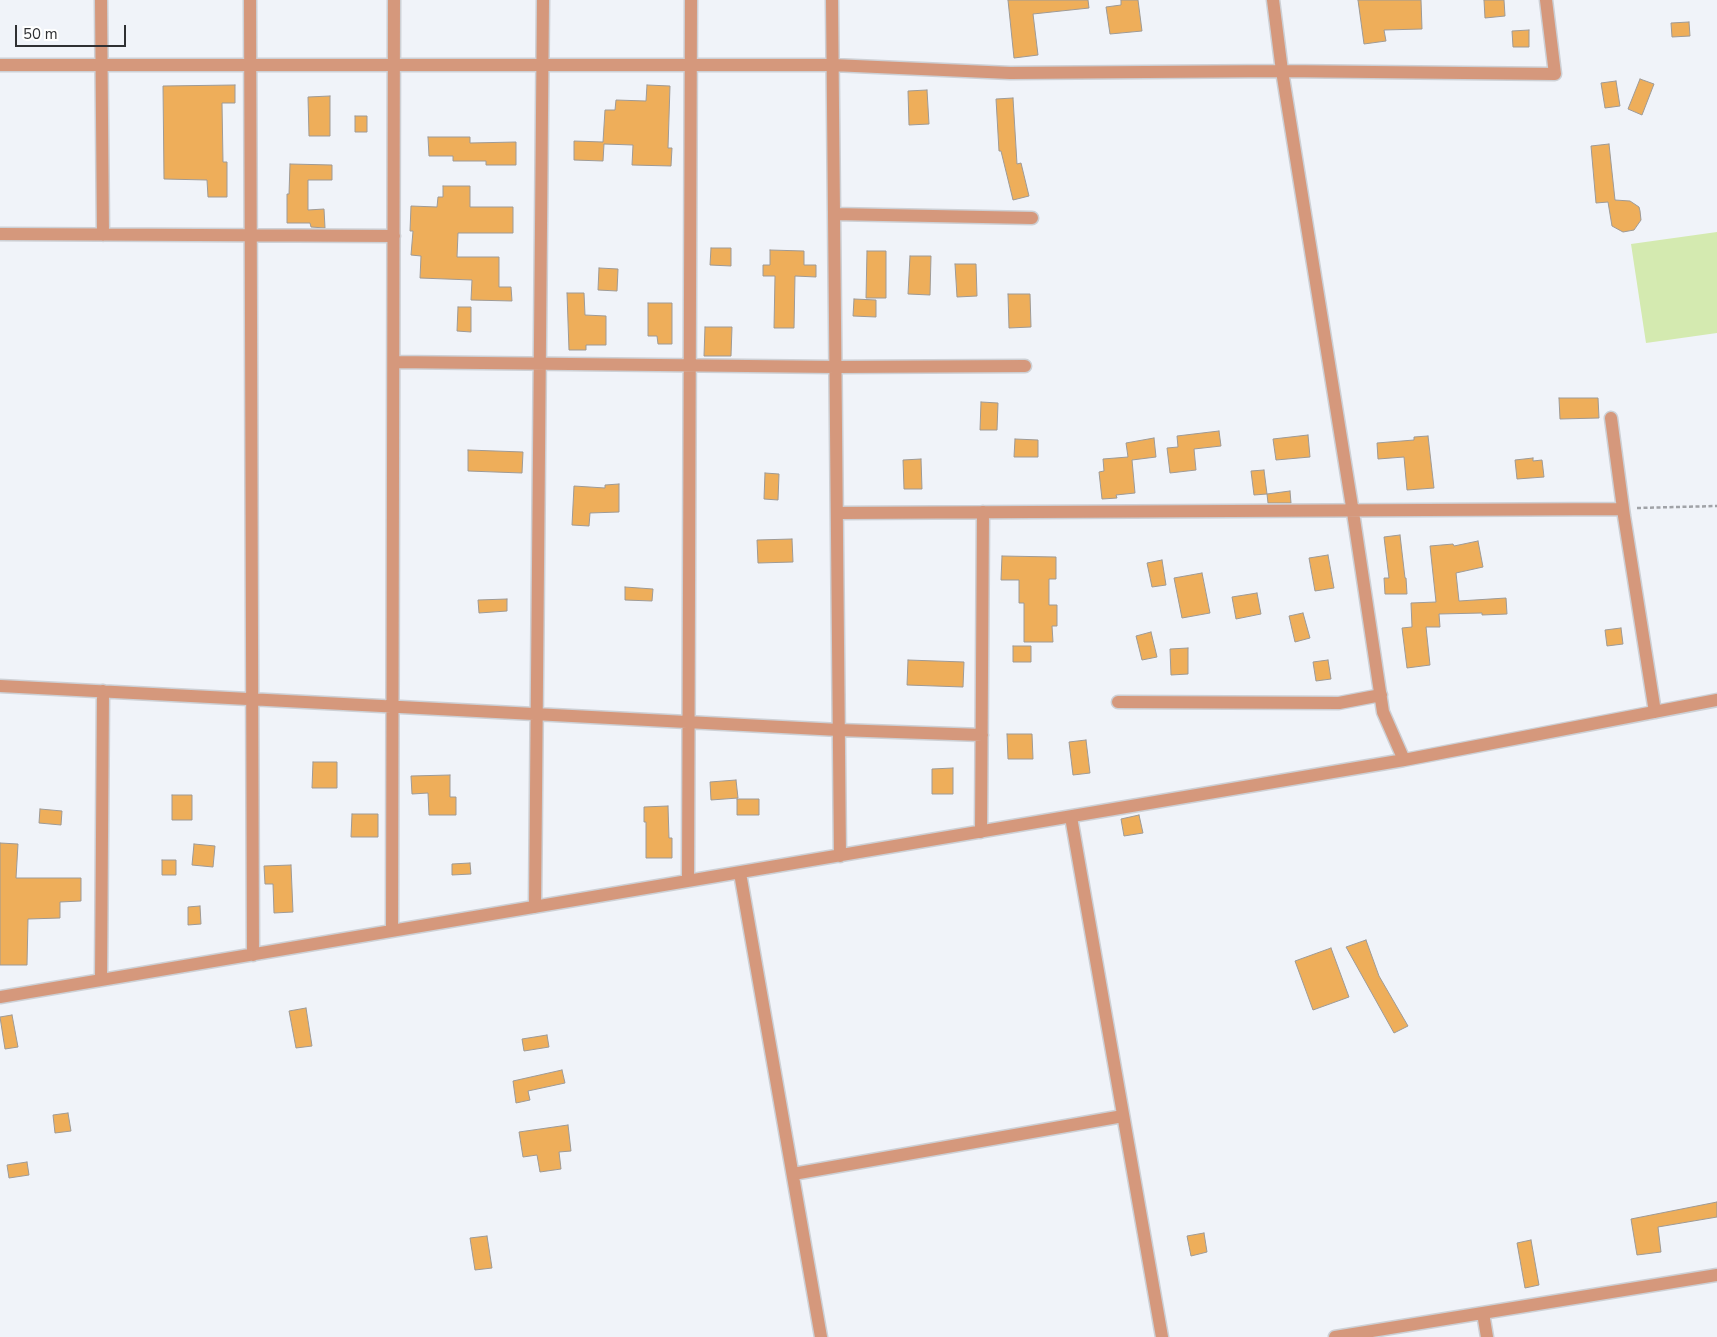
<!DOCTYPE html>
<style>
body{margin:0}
#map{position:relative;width:1717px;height:1337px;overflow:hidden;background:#f0f3f9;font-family:"Nunito Sans",sans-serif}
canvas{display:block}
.scale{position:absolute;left:15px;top:25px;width:111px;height:22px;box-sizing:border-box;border:2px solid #2f3033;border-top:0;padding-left:6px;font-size:15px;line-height:18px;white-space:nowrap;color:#2f3033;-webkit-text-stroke:4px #fff;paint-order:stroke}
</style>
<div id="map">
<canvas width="1717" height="1337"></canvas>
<div class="scale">50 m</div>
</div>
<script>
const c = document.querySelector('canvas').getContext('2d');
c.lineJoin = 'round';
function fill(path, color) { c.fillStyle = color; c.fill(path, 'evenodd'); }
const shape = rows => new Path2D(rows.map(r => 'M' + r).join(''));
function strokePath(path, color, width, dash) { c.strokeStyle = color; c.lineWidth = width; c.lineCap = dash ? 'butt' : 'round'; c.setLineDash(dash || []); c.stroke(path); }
const green = shape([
 [1717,232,1717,333,1646,343,1631,244]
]);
const building = shape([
 [1008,0,1088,0,1089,8,1033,14,1038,55,1014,58,1008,0],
 [1121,0,1138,0,1142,31,1110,34,1106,7,1121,5,1121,0],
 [1358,0,1421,0,1422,29,1384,30,1386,41,1364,44,1358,0],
 [1484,0,1504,0,1505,16,1485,18,1484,0],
 [1689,22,1690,36,1672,37,1671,23,1689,22],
 [1529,30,1529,47,1513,47,1512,31,1529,30],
 [1640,79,1654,84,1642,115,1628,109,1640,79],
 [1616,81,1620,106,1605,108,1601,83,1616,81],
 [235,85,235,103,222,103,223,162,227,162,227,197,208,197,207,180,164,179,163,86,235,85],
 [647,85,670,86,668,148,672,148,671,166,632,165,633,145,604,144,603,161,574,160,574,141,603,142,605,110,615,110,616,100,646,101,647,85],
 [927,90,929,124,909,125,908,91,927,90],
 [330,96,330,136,309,136,308,97,330,96],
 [1013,98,1017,164,1021,163,1029,196,1013,200,1001,151,999,151,996,99,1013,98],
 [355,116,367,116,367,132,355,132,355,116],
 [428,137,470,137,470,143,516,142,516,165,486,165,486,161,453,161,453,156,429,156,428,137],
 [1609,144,1615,200,1630,201,1639,207,1640,211,1641,220,1634,230,1623,232,1612,226,1608,202,1596,203,1591,146,1609,144],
 [290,164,332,165,332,180,308,180,308,210,324,209,325,228,311,227,310,223,287,223,287,194,289,194,290,164],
 [443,186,470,186,470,207,513,207,513,233,458,233,457,257,499,257,499,287,511,287,512,301,471,300,472,280,420,278,421,256,411,255,413,231,410,231,411,206,437,207,438,197,443,197,443,186],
 [711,248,731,248,731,266,710,265,711,248],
 [770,250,804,251,804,265,816,265,816,277,795,276,794,328,774,328,775,276,763,276,763,265,770,265,770,250],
 [867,251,886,251,886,298,866,298,867,251],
 [910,256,931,256,930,295,908,294,910,256],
 [955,264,976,264,977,296,957,297,955,264],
 [599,268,618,269,617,291,598,290,599,268],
 [567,293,584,293,585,315,606,316,606,345,586,345,586,350,569,350,567,293],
 [1008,294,1030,294,1031,327,1009,328,1008,294],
 [854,299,876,300,876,317,853,316,854,299],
 [648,303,672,303,672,344,658,344,657,336,648,336,648,303],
 [458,307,471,307,471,332,457,331,458,307],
 [705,327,732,327,731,356,704,356,705,327],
 [1559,398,1598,398,1599,418,1560,419,1559,398],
 [981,402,998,403,997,430,980,430,981,402],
 [1219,431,1221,446,1194,449,1196,470,1170,473,1167,448,1178,447,1177,436,1219,431],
 [1308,435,1310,457,1276,460,1273,439,1308,435],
 [1428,436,1434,488,1407,490,1404,457,1378,459,1377,443,1414,440,1414,437,1428,436],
 [1154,438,1156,457,1132,460,1135,493,1116,495,1117,498,1102,499,1099,472,1104,471,1103,459,1128,457,1126,443,1154,438],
 [1015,439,1038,440,1038,457,1014,457,1015,439],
 [468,450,523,452,522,473,468,471,468,450],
 [1533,458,1533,461,1542,460,1544,477,1517,479,1515,460,1533,458],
 [921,459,922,489,904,489,903,460,921,459],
 [1264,470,1267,494,1254,495,1251,471,1264,470],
 [765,473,779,474,778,500,764,499,765,473],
 [619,484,619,512,590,513,589,526,572,525,574,486,605,488,605,485,619,484],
 [1290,491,1291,503,1268,503,1267,494,1290,491],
 [1400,535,1405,578,1406,578,1407,594,1385,594,1384,578,1389,578,1384,537,1400,535],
 [792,539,793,562,758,563,757,540,792,539],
 [1478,541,1483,567,1456,573,1459,601,1506,598,1507,614,1482,615,1482,613,1439,614,1440,627,1426,627,1430,665,1407,668,1402,628,1412,627,1411,603,1436,602,1430,546,1453,544,1454,546,1478,541],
 [1328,555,1334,588,1315,591,1309,558,1328,555],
 [1002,556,1056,557,1056,579,1049,579,1049,605,1057,605,1057,626,1052,626,1053,642,1024,642,1024,603,1019,603,1019,580,1001,580,1002,556],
 [1162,560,1166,585,1152,587,1147,563,1162,560],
 [1202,573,1210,613,1182,618,1174,578,1202,573],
 [625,587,653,589,652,601,625,600,625,587],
 [1257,593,1261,614,1236,619,1232,597,1257,593],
 [507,599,507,611,479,613,478,600,507,599],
 [1303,613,1310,638,1295,642,1289,616,1303,613],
 [1621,628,1623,644,1607,646,1605,630,1621,628],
 [1151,632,1157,657,1142,660,1136,636,1151,632],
 [1013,646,1031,646,1031,662,1013,662,1013,646],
 [1188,648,1188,674,1171,675,1170,649,1188,648],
 [908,660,964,662,963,687,907,685,908,660],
 [1328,660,1331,679,1316,681,1313,662,1328,660],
 [1007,734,1032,734,1033,759,1008,759,1007,734],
 [1086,740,1090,773,1073,775,1069,742,1086,740],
 [313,762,337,762,337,788,312,788,313,762],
 [953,768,953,794,932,794,932,769,953,768],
 [450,775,450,797,456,797,456,815,429,815,428,793,412,794,411,776,450,775],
 [736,780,738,798,711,800,710,782,736,780],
 [172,795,192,795,192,820,172,820,172,795],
 [737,799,759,799,759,815,737,815,737,799],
 [668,806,669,838,672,838,672,858,646,858,646,822,644,822,644,807,668,806],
 [40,809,62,811,61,825,39,823,40,809],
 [352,814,378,814,378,837,351,837,352,814],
 [1139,815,1143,833,1124,836,1121,819,1139,815],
 [0,843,18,844,16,878,81,878,81,901,60,902,60,918,28,919,27,965,0,965,0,843],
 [194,844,215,846,213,867,192,865,194,844],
 [162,860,176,860,176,875,162,875,162,860],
 [470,863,471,874,452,875,452,864,470,863],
 [291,865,293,912,274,913,273,884,265,884,264,866,291,865],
 [200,906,201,924,188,925,188,907,200,906],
 [1366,940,1379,976,1408,1026,1394,1033,1346,947,1366,940],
 [1331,948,1349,997,1313,1010,1295,961,1331,948],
 [306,1008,312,1046,296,1048,289,1011,306,1008],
 [12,1015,18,1047,5,1049,0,1017,12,1015],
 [547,1035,549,1047,524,1051,522,1039,547,1035],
 [562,1070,565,1083,528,1091,530,1100,516,1103,513,1081,562,1070],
 [68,1113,71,1131,55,1133,53,1115,68,1113],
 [568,1125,571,1151,559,1152,561,1169,540,1172,537,1155,523,1157,519,1132,568,1125],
 [27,1162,29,1175,9,1178,7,1165,27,1162],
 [1717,1202,1717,1217,1658,1227,1661,1252,1637,1255,1631,1219,1717,1202],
 [1204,1233,1207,1252,1191,1256,1187,1236,1204,1233],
 [487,1236,492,1268,475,1270,470,1238,487,1236],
 [1531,1240,1539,1285,1525,1288,1517,1243,1531,1240]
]);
const path = shape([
 [1637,508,1717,506]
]);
const minor = shape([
 [101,0,103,235],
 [250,0,253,955],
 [832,0,840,856],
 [1273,0,1282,71,1354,519,1383,712,1404,760],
 [0,65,833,65,1010,73,1282,71,1555,74,1546,0],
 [834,214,1032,218],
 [0,234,394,236],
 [394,362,835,367,1025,366],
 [1611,418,1624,516,1655,712],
 [837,513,1623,509],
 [0,686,839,730,982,735],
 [1118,702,1339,703,1381,695],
 [1071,817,1162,1337],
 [981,832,983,512],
 [740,873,821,1337],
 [688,881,691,0],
 [535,907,543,0],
 [392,931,394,0],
 [101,980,103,691],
 [0,997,1404,760,1717,700],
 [793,1174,1123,1116],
 [1483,1313,1487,1337],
 [1335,1337,1717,1275]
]);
fill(green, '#d4eab0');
fill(building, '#eeae5a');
strokePath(building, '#9e9a96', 1);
strokePath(minor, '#cdd0d5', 15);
strokePath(path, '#a0a2a7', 2.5, [4, 2.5]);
strokePath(minor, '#d5987c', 12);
</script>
